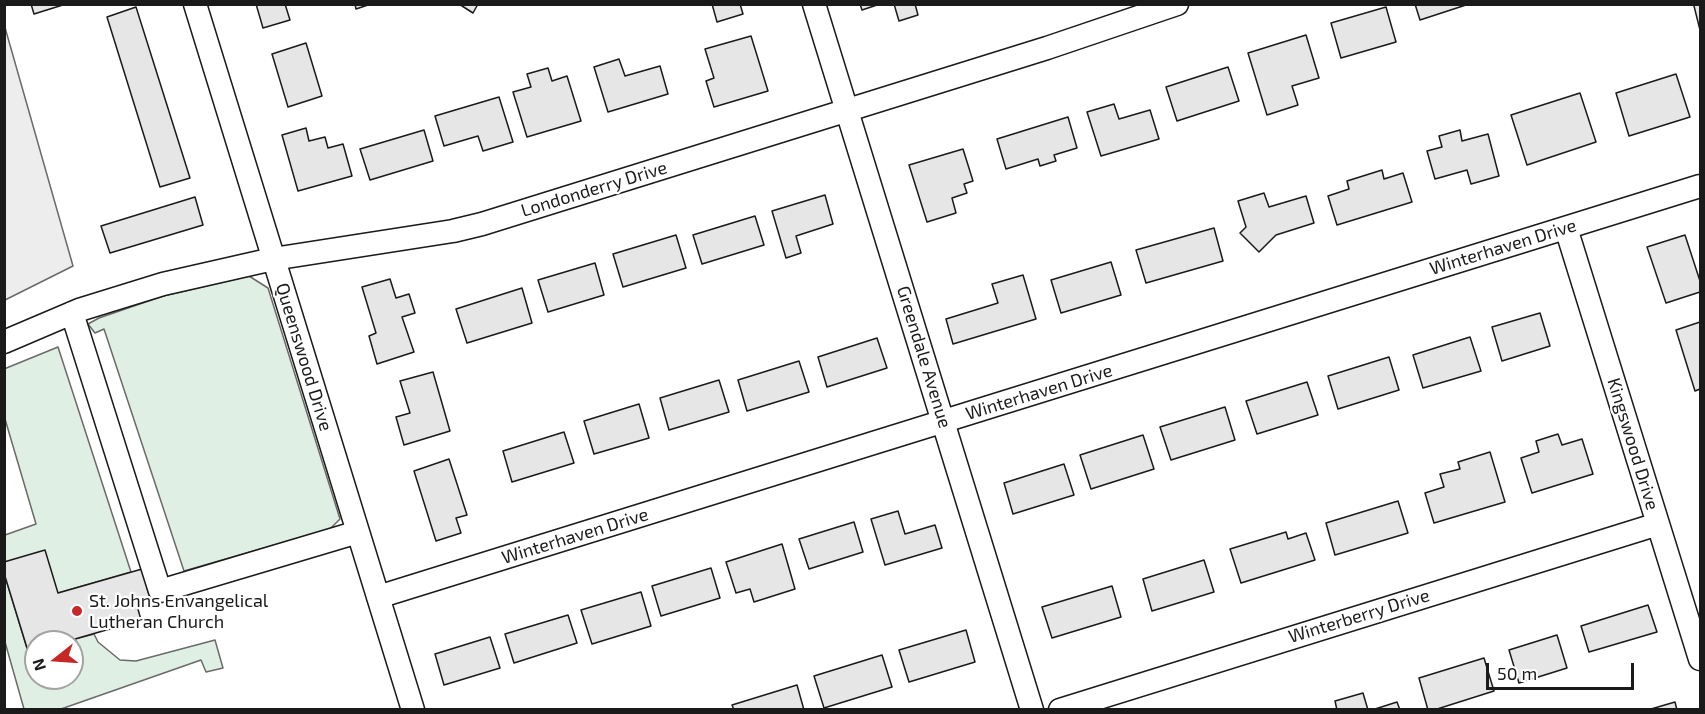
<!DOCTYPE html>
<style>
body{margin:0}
#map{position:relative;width:1705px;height:714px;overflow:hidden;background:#fff;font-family:"Exo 2",sans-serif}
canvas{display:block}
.frame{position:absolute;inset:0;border:6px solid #1a1a1a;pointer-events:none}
.north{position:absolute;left:24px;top:630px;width:60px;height:60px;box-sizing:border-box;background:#fff;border:2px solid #a3a3a3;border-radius:50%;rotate:253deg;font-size:16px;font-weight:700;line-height:24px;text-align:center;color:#1a1a1a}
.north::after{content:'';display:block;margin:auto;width:21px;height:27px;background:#c62828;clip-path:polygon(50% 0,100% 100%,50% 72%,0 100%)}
.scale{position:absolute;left:1486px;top:663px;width:148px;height:27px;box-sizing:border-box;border:3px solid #1a1a1a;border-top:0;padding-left:8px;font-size:18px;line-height:21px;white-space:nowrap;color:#1a1a1a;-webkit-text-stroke:4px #fff;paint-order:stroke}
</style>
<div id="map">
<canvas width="1705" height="714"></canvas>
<div class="frame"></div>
<div class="north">N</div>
<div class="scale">50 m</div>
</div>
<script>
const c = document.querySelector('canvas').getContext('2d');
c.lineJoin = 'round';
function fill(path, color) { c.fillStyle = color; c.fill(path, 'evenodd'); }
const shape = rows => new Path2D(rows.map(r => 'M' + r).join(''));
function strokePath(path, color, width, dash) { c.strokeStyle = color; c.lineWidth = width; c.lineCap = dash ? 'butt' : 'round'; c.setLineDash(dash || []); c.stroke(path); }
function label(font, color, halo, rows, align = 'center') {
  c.font = font + ' "Exo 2",sans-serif'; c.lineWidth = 4.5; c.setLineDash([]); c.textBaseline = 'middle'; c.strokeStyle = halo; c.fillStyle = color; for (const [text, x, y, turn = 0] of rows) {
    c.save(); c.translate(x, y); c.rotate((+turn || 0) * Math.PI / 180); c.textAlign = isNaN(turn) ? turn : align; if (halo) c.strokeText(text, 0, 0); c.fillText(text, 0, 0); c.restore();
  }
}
const green = shape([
 [249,276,268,288,340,519,330,529,184,571,104,329,95,333,88,324,99,318,163,296,249,276],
 [58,347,131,572,58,593,5,562,5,535,36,524,5,419,4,369,58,347],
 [4,573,36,678,72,678,72,663,82,660,75,639,94,634,98,642,120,660,136,661,215,640,223,668,206,672,201,660,61,709,24,709,5,642,4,573]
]);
const parking = shape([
 [4,24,73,266,5,300,4,300,4,24]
]);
const building = shape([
 [31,4,66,4,34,14,31,4],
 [256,4,285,4,290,20,263,28,256,4],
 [355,4,371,4,356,9,355,4],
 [459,4,478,4,473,13,459,4],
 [712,4,740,4,743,14,717,22,712,4],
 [860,4,880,4,862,10,860,4],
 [894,4,915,4,918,15,899,21,894,4],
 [1415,4,1469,4,1420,20,1415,4],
 [1694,4,1700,4,1700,30,1694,6,1694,4],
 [136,7,190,178,160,187,107,17,136,7],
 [1386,7,1396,42,1341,58,1331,23,1386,7],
 [1306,35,1319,78,1292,86,1298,105,1267,115,1248,53,1306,35],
 [751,36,768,91,714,107,706,81,714,78,705,49,751,36],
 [306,43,322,96,288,107,272,54,306,43],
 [619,59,625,76,660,66,668,94,608,112,594,67,619,59],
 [1228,67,1239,101,1177,121,1166,87,1228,67],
 [548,68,552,81,567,76,581,121,527,137,513,92,531,87,527,74,548,68],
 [1676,74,1690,117,1629,136,1616,93,1676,74],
 [1580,93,1596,142,1527,165,1511,115,1580,93],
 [499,97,513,142,483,151,478,136,444,146,435,116,499,97],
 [1114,104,1119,119,1150,110,1159,139,1101,156,1087,112,1114,104],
 [1068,117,1077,148,1054,155,1056,161,1040,166,1038,159,1006,169,997,139,1068,117],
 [306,128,309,141,325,137,328,148,343,144,352,176,298,191,282,135,306,128],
 [424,130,433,161,370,180,360,149,424,130],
 [1460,130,1462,141,1488,134,1499,176,1471,184,1467,170,1435,179,1427,151,1442,147,1439,136,1460,130],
 [963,149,973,181,964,184,967,193,952,198,956,213,927,222,909,165,963,149],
 [1382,170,1384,179,1403,173,1412,202,1337,225,1328,196,1349,189,1347,181,1382,170],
 [1264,193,1269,207,1306,196,1314,223,1276,235,1259,252,1240,233,1246,227,1238,201,1264,193],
 [825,195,833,224,796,236,801,253,786,258,772,211,825,195],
 [195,197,203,225,110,253,101,226,195,197],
 [755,216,764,245,702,264,693,235,755,216],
 [1214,228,1223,261,1146,283,1136,250,1214,228],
 [676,235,686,268,623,287,613,254,676,235],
 [1685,235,1700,281,1700,292,1666,303,1647,247,1685,235],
 [1111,262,1121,295,1061,313,1051,280,1111,262],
 [595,263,604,295,548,312,538,280,595,263],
 [1023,275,1036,319,953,344,946,319,998,303,992,284,1023,275],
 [390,279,396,298,409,294,415,313,402,317,414,352,377,364,369,336,376,333,362,287,390,279],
 [522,288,532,323,467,343,456,309,522,288],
 [1540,313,1550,346,1502,361,1492,327,1540,313],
 [1700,322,1700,389,1695,391,1676,330,1700,322],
 [1470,337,1481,371,1423,388,1413,355,1470,337],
 [877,338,887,368,827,387,818,357,877,338],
 [1389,357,1399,390,1338,409,1328,376,1389,357],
 [799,361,809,392,747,411,738,380,799,361],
 [433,372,450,431,404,445,396,417,410,413,400,381,433,372],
 [719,380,729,412,669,430,660,398,719,380],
 [1307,382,1318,415,1257,434,1246,401,1307,382],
 [639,404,649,438,594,454,584,421,639,404],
 [1225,407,1235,440,1171,460,1160,427,1225,407],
 [564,432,574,463,512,482,503,451,564,432],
 [1558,434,1562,445,1582,439,1593,474,1532,493,1521,458,1539,452,1536,441,1558,434],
 [1143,435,1154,469,1091,489,1080,455,1143,435],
 [1490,452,1505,502,1434,523,1425,493,1444,487,1440,474,1460,469,1458,462,1490,452],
 [449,459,467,515,456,518,461,533,436,541,414,471,449,459],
 [1064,464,1074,495,1013,514,1004,483,1064,464],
 [1398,501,1408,533,1335,555,1326,523,1398,501],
 [898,511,905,534,935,525,942,548,885,565,871,519,898,511],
 [854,522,863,552,809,569,799,539,854,522],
 [1286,532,1288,539,1306,533,1315,560,1241,583,1230,549,1286,532],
 [782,544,795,589,754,602,750,589,736,593,726,562,782,544],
 [45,550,58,593,142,569,150,598,136,602,141,620,75,639,82,661,72,663,72,642,36,642,36,674,35,674,4,573,4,562,45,550],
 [1204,560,1214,592,1152,611,1143,579,1204,560],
 [711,568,720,598,661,616,652,586,711,568],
 [1112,586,1121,617,1052,638,1042,607,1112,586],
 [641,592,651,626,592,644,581,610,641,592],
 [1648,605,1657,632,1589,652,1581,626,1648,605],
 [568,615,577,643,514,663,505,634,568,615],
 [966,630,975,662,909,682,899,650,966,630],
 [1557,635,1567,668,1519,683,1509,650,1557,635],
 [490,637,500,668,444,685,435,654,490,637],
 [882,655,892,687,824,708,814,676,882,655],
 [1484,658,1494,691,1434,710,1428,710,1419,678,1484,658],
 [797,685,804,710,734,710,732,705,797,685],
 [1363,693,1368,710,1337,710,1335,701,1363,693],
 [1397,702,1400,710,1372,710,1397,702],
 [1675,702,1677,710,1651,709,1675,702]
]);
const minor = shape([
 [195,4,413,710],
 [814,4,1032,710],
 [1566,228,1700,659],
 [72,313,160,591,358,532],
 [4,342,79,310,163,284,273,259,453,231,482,224,1047,48,1177,4],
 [378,597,1700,186],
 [1060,710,1658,524]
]);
const markers = [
 [77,611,6,"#c62828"]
];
const streetNames = [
 ["Londonderry Drive",594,189,-17],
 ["Winterhaven Drive",1503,247,-17],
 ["Queenswood Drive",304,357,73],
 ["Greendale Avenue",924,357,73],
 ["Winterhaven Drive",1039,392,-17],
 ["Kingswood Drive",1633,444,73],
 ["Winterhaven Drive",575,536,-17],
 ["Winterberry Drive",1359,616,-17]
];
const poiNames = [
 ["St. Johns Envangelical",89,601],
 ["Lutheran Church",89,622]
];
fill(green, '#e0efe3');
strokePath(green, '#6a6a6a', 1.5);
fill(parking, '#ededed');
strokePath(parking, '#6a6a6a', 1.5);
fill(building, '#e6e6e6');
strokePath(building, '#1a1a1a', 1.5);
strokePath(minor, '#1a1a1a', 25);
strokePath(minor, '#fff', 22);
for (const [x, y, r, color] of markers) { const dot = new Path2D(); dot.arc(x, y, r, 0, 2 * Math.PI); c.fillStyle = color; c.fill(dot); strokePath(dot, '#fff', 2); }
label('18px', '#1a1a1a', '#fff', streetNames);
label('18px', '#1a1a1a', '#fff', poiNames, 'left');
</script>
